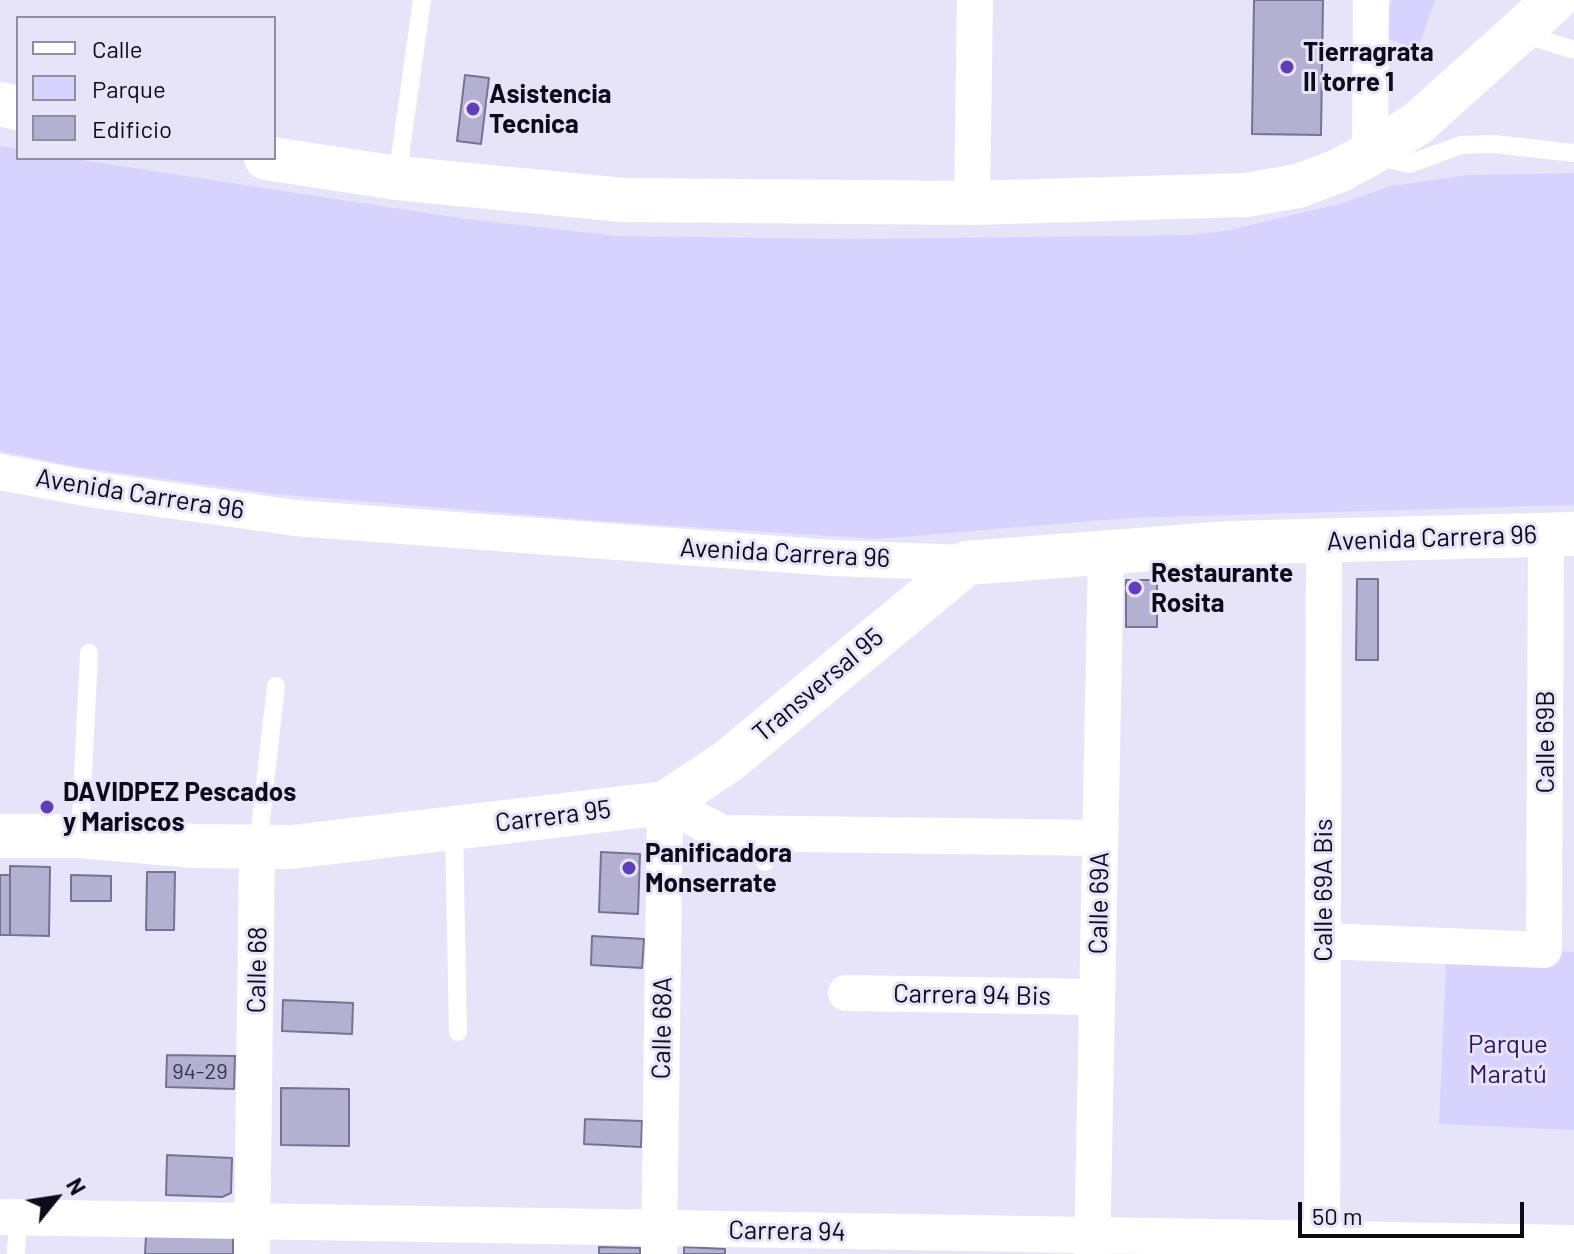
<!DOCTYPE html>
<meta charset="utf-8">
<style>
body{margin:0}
#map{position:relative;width:1574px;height:1254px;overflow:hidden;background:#e7e4fa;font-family:Barlow,sans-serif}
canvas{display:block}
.legend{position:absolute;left:16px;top:16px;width:260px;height:144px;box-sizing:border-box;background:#e7e4fa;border:2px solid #908d9f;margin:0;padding:10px 14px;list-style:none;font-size:24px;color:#0d0b17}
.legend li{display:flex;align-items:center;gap:16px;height:40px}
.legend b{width:40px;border:2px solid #908d9f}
.north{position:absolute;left:16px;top:1158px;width:80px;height:80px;-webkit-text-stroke:6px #e7e4fa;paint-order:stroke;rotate:60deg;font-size:22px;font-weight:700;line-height:32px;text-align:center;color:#0d0b17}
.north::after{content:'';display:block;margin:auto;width:28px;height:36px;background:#0d0b17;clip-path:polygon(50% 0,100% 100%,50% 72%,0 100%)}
.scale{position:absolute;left:1298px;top:1202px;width:226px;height:36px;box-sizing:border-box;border:4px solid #0d0b17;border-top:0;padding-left:10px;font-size:24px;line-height:28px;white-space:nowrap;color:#0d0b17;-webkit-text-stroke:6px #e7e4fa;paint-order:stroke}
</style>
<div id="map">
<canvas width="1574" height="1254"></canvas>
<ul class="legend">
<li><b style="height:10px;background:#fff"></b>Calle</li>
<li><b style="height:22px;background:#d7d2fe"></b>Parque</li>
<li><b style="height:22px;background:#b4b0d2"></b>Edificio</li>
</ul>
<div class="north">N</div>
<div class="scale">50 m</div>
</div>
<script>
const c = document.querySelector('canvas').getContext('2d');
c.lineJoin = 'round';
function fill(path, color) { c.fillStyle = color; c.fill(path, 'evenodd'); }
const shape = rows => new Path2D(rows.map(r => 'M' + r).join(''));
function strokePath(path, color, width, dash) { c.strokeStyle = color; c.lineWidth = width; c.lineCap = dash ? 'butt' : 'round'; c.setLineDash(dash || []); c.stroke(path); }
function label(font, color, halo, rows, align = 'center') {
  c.font = font + ' Barlow,sans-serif'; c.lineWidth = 6; c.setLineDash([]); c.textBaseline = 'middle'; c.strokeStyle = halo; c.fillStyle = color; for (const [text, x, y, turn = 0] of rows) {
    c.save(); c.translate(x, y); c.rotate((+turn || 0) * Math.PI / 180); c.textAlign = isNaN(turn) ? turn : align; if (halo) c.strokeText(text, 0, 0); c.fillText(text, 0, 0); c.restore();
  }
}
const green = shape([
 [1392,0,1435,0,1418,49,1380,36],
 [0,146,18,149,18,158,69,158,466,219,617,236,852,239,1192,235,1230,230,1339,204,1391,186,1467,175,1574,173,1574,505,1128,518,878,539,615,522,275,494,77,467,0,451],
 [1447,945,1574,952,1574,1130,1439,1124]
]);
const building = shape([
 [1254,0,1323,0,1321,135,1252,134,1254,0],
 [465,75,489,78,481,144,457,141,465,75],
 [1357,579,1378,579,1378,660,1356,660,1357,579],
 [1126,580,1157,580,1157,627,1126,627,1126,580],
 [601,852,640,854,638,914,599,912,601,852],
 [10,866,50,867,49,936,10,935,10,866],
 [147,872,175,872,174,930,146,930,147,872],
 [0,875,10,875,10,935,0,935,0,875],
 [71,875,111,876,111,901,71,901,71,875],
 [592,936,644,939,642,968,591,965,592,936],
 [283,1000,353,1003,352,1034,282,1031,283,1000],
 [167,1055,235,1056,234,1089,166,1087,167,1055],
 [281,1088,349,1089,349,1146,281,1145,281,1088],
 [585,1119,642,1121,641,1147,584,1144,585,1119],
 [167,1155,232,1158,231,1193,222,1197,166,1195,167,1155],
 [146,1235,233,1237,233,1254,145,1254,146,1235],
 [599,1247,640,1248,640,1254,599,1254,599,1247],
 [684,1247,725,1249,725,1254,684,1254,684,1247]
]);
const service = shape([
 [1520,33,1574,50],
 [1378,156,1409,164,1461,145,1494,144,1574,153],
 [397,178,422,0],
 [454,828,458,1032],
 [764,834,765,862],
 [80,836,89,653],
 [258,846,276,686],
 [16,1254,18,1217]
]);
const minor = shape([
 [1370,154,1371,0],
 [972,203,975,0],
 [0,472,96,490,295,518,832,558,967,563],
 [1323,941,1544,950,1546,534],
 [846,993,1097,997],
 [0,1217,1574,1243],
 [1322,1240,1324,541],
 [252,1254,257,848],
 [659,1254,665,803,722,833,1100,838],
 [1092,1254,1106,553]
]);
const secondary = shape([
 [0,104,18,108],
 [266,158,397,178,623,200,972,203,1246,195,1298,186,1338,171,1370,154,1418,123,1555,0],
 [0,836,80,836,194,846,292,847,665,803,727,762,967,563,1230,543,1574,534]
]);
const markers = [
 [1287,67,8,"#603eb7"],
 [473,109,8,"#603eb7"],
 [1135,588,8,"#603eb7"],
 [47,807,8,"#603eb7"],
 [629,868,8,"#603eb7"]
];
const numberNames = [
 ["94-29",200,1072]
];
const poiNames = [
 ["Tierragrata",1303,52],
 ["II torre 1",1303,82],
 ["Asistencia",489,94],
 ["Tecnica",489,124],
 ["Restaurante",1151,573],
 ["Rosita",1151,603],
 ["DAVIDPEZ Pescados",63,792],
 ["y Mariscos",63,822],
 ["Panificadora",645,853],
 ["Monserrate",645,883]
];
const streetNames = [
 ["Avenida Carrera 96",140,494,9],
 ["Avenida Carrera 96",1432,538,-2],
 ["Avenida Carrera 96",785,553,3],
 ["Transversal 95",818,685,-40],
 ["Calle 69B",1545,742,-90],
 ["Carrera 95",553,816,-7],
 ["Calle 69A Bis",1323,890,-90],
 ["Calle 69A",1099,903,-89],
 ["Calle 68",257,970,-89],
 ["Carrera 94 Bis",972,995,1],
 ["Calle 68A",662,1028,-89],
 ["Carrera 94",787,1231,1]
];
const parkNames = [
 ["Parque",1508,1044],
 ["Maratú",1508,1074]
];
fill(green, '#d7d2fe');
fill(building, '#b4b0d2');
strokePath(building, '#767292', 2);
strokePath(service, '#fff', 18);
strokePath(minor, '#fff', 36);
strokePath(secondary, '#fff', 44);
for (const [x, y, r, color] of markers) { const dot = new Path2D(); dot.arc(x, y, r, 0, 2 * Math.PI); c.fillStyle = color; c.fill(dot); strokePath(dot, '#e7e4fa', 3); }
label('22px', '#373446', null, numberNames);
label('bold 26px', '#0d0b17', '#e7e4fa', poiNames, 'left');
label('26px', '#0d0b17', '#e7e4fa', streetNames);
label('26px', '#2d165f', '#e7e4fa', parkNames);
</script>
